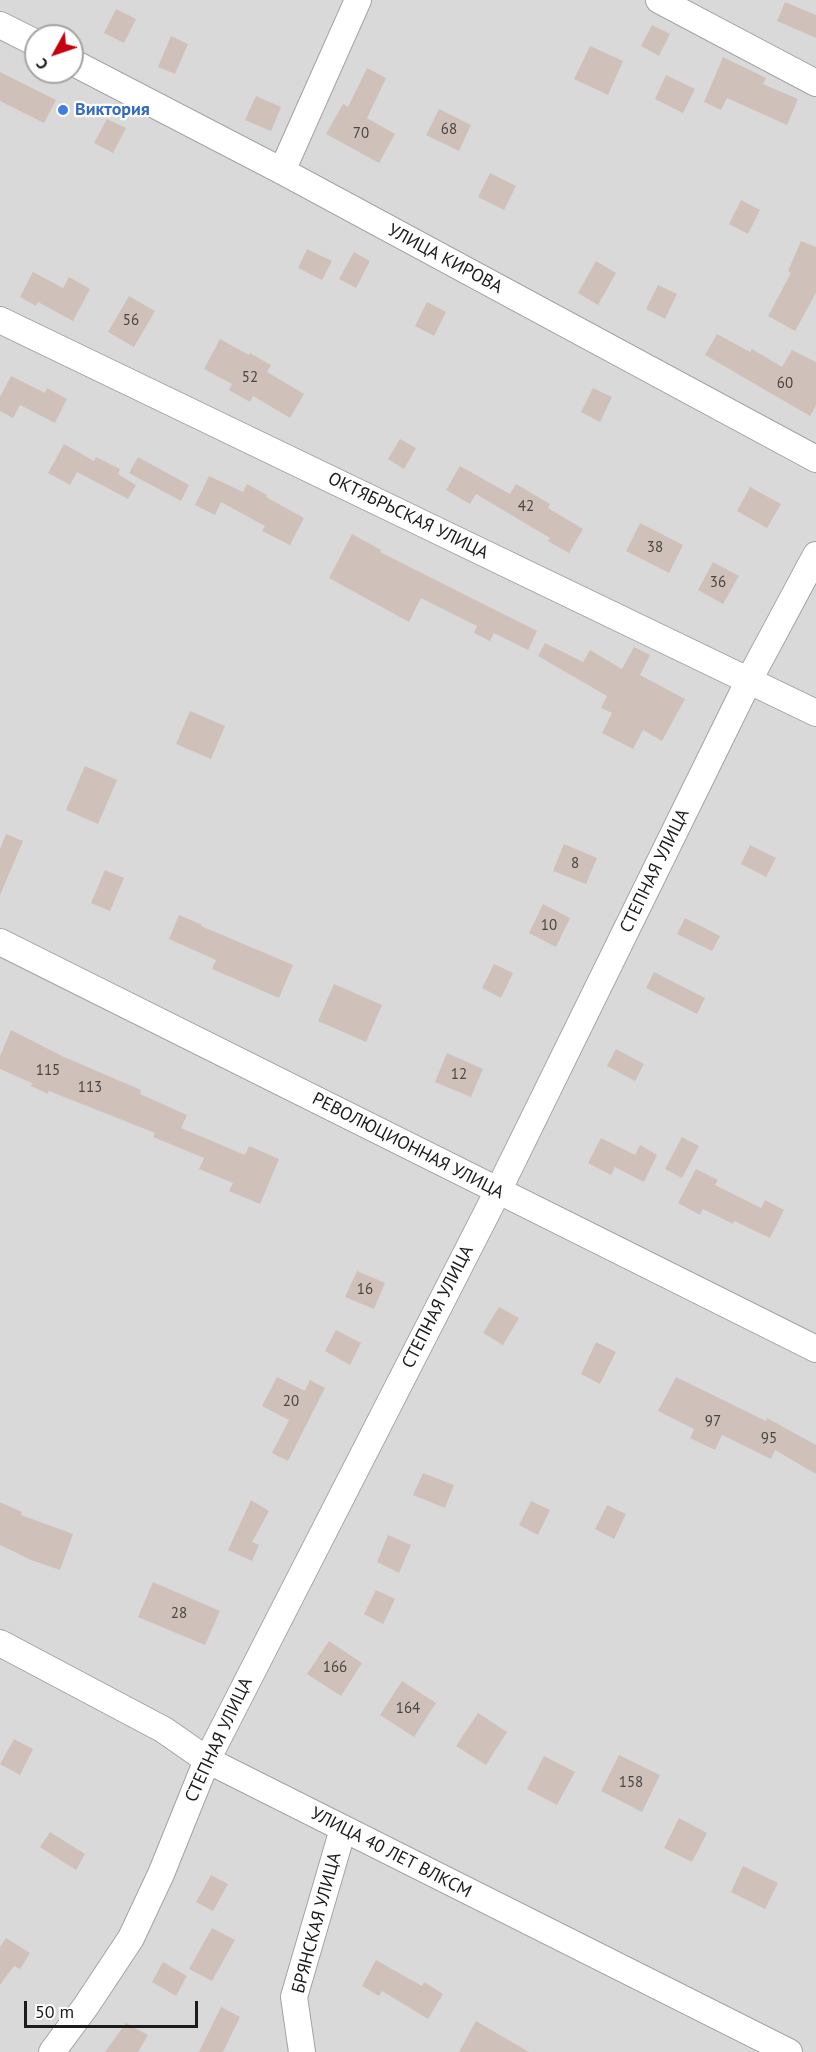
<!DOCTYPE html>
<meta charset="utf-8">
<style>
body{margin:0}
#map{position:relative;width:816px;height:2052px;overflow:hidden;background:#eee9e0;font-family:"PT Sans",sans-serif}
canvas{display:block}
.north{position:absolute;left:24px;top:24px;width:60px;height:60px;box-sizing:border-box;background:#fff;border:2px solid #a4a4a4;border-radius:50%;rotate:230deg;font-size:16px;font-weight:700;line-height:24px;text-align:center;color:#1c1c1c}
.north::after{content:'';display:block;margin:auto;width:21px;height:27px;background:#c7000f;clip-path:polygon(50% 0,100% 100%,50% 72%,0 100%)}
.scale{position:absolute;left:24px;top:2001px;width:174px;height:27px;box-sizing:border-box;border:3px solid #1c1c1c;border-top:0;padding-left:8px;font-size:18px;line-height:21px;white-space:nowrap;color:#1c1c1c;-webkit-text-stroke:4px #fff;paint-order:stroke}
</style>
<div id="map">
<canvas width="816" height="2052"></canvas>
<div class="north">С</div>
<div class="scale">50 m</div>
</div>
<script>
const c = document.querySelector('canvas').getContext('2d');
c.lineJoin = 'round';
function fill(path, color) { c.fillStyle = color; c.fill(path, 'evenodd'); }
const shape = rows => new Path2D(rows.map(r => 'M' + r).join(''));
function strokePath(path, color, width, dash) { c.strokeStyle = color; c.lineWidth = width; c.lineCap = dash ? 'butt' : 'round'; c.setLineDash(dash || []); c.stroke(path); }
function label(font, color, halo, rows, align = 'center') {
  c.font = font + ' "PT Sans",sans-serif'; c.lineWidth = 4.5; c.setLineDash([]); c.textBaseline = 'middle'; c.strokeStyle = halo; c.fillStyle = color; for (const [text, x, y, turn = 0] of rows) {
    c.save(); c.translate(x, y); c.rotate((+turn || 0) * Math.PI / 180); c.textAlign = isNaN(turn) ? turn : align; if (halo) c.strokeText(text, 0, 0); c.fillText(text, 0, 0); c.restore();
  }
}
const residential = shape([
 [0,0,816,0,816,2052,0,2052],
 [36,36,72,36,72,72,36,72]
]);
const building = shape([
 [785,2,816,15,816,38,777,21],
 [116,9,136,19,124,43,104,33],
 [652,25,670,34,659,56,641,46],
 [171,36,188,44,175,74,158,67],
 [590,46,623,61,608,95,574,79],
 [723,57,766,78,763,84,798,99,787,125,727,98,721,110,704,102],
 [367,68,386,78,367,118,395,134,379,163,326,134,343,104,348,107],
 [0,72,56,100,44,123,0,101],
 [666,75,695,89,683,113,655,99],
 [256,96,281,107,271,131,245,120],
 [439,109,471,125,459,151,426,135],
 [107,119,126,128,113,153,94,143],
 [490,173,516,186,504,210,478,197],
 [741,200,760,210,748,234,729,224],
 [801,241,816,247,816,293,795,331,768,316,791,273,788,271],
 [307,249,332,261,322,280,298,268],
 [354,252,370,261,356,288,339,279],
 [596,261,616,273,598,305,578,293],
 [33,272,63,288,69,277,90,289,73,321,38,302,36,306,20,297],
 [658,285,677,294,665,319,646,309],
 [129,296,155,311,134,347,108,332],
 [427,302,446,312,434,336,415,326],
 [717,334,750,352,752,349,782,367,792,350,816,362,816,406,810,416,705,355],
 [220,339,249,355,250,353,271,365,267,372,304,394,290,418,253,396,250,402,229,390,232,384,204,369],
 [11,376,45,393,47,388,67,399,55,423,20,405,13,418,0,411,0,397],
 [593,388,612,397,600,422,581,412],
 [400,439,416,448,404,469,388,459],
 [64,444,94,461,96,457,120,469,118,474,136,485,128,499,77,472,70,485,48,473],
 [138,457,189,485,181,501,129,473],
 [460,466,510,494,516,484,550,504,548,508,583,529,569,553,548,541,550,538,476,494,470,504,446,490],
 [209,476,243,492,247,484,267,495,266,497,304,518,290,545,262,531,265,526,221,502,215,515,195,505],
 [750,487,781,504,767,528,737,511],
 [640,523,683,545,669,573,626,551],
 [352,534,381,550,380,552,537,631,528,650,494,633,490,641,474,633,477,626,421,598,409,622,329,578],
 [713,562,739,576,723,604,698,590],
 [545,643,583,662,590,650,622,669,634,647,650,655,640,675,685,699,662,741,643,730,633,749,602,733,612,713,601,708,607,696,538,656],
 [190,711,225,726,211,759,176,744],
 [85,766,117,780,98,824,66,810],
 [6,834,23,841,0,895,0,849],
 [564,844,597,858,586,884,553,871],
 [750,845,776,858,766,877,741,864],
 [105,870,124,878,110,911,91,903],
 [543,904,570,918,556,947,529,933],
 [179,915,202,925,201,926,293,965,279,998,212,969,216,960,169,939],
 [685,918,720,936,712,951,677,934],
 [494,964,513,973,501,998,482,988],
 [654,972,705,998,697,1014,646,988],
 [334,984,382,1005,366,1042,318,1021],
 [11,1030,64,1057,141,1090,140,1094,187,1115,181,1128,245,1155,249,1146,279,1159,260,1204,229,1191,233,1183,199,1169,204,1158,153,1137,155,1133,49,1091,48,1094,31,1086,32,1083,0,1069,0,1056],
 [616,1049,644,1064,635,1081,607,1066],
 [447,1053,483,1069,471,1097,435,1082],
 [682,1137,699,1146,682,1178,665,1169],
 [601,1138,635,1155,640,1145,657,1155,644,1182,615,1167,611,1175,588,1163],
 [696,1169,718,1180,715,1185,761,1208,765,1200,784,1210,770,1238,734,1221,733,1224,703,1209,700,1215,678,1203],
 [357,1271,385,1283,374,1309,345,1297],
 [499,1307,519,1318,503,1345,483,1333],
 [336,1330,361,1343,350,1365,325,1351],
 [596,1342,616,1352,600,1384,581,1374],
 [277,1377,305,1391,310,1380,325,1388,288,1461,272,1453,289,1420,262,1406],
 [676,1377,766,1421,767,1418,816,1445,816,1474,775,1450,771,1459,722,1435,715,1450,690,1438,694,1429,658,1411],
 [423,1473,454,1485,445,1508,413,1495],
 [251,1500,269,1511,252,1542,259,1545,252,1561,228,1550],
 [531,1501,550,1510,538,1535,519,1525],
 [0,1502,22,1512,21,1515,73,1534,60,1570,31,1560,0,1545],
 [607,1505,626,1514,614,1539,595,1529],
 [388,1535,411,1545,399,1573,377,1562],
 [153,1582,220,1611,205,1645,138,1617],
 [376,1590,395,1599,383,1624,364,1614],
 [329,1641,362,1663,341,1696,307,1674],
 [402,1681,436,1703,414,1737,380,1715],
 [478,1713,507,1732,486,1765,456,1746],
 [14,1739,33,1749,20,1775,0,1764],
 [619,1755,660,1775,642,1812,601,1791],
 [544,1756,575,1772,557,1805,527,1789],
 [679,1818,707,1833,692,1862,664,1848],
 [50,1832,85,1854,76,1870,40,1847],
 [743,1866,778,1883,765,1909,731,1892],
 [211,1875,228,1884,213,1911,196,1902],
 [212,1928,235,1940,212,1981,189,1969],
 [6,1938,30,1953,20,1969,14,1966,0,1985,0,1947],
 [376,1960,422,1986,424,1982,443,1994,428,2019,382,1991,379,1996,362,1986],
 [163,1962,187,1976,176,1996,152,1982],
 [221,2007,240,2017,223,2052,199,2052],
 [476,2021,529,2052,459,2052],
 [126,2023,148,2035,138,2052,105,2052]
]);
const minor = shape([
 [659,0,816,83],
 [0,25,36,43],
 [72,62,282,171,816,459],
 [282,171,358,0],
 [0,320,816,713],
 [0,942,816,1349],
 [0,1643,164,1730,207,1760,789,2052],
 [52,2052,86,2006,131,1938,161,1874,207,1760,498,1191,749,680,816,555],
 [302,2052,294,1997,343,1829]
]);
const markers = [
 [63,110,6,"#3f7fe0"]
];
const numberNames = [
 ["68",449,130],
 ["70",361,134],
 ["56",131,321],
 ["52",250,378],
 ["60",785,384],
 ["42",526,507],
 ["38",655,548],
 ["36",718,583],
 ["8",575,864],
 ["10",549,926],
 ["115",48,1071],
 ["12",459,1075],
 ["113",90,1088],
 ["16",365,1290],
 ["20",291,1402],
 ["97",713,1422],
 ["95",769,1439],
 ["28",179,1614],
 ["166",335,1668],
 ["164",408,1709],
 ["158",631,1783]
];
const shopNames = [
 ["Виктория",75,110]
];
const streetNames = [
 ["УЛИЦА КИРОВА",445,259,28],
 ["ОКТЯБРЬСКАЯ УЛИЦА",408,516,26],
 ["СТЕПНАЯ УЛИЦА",655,871,-64],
 ["РЕВОЛЮЦИОННАЯ УЛИЦА",408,1146,27],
 ["СТЕПНАЯ УЛИЦА",438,1307,-63],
 ["СТЕПНАЯ УЛИЦА",219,1740,-65],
 ["УЛИЦА 40 ЛЕТ ВЛКСМ",391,1853,27],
 ["БРЯНСКАЯ УЛИЦА",317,1923,-75]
];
fill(residential, '#dad9d9');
fill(building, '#cfc1b9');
strokePath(minor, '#a3a3a3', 28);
strokePath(minor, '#fff', 26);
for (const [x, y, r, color] of markers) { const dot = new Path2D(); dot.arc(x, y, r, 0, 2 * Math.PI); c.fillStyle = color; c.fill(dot); strokePath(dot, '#fff', 2); }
label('15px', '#494543', null, numberNames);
label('bold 18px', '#366cbe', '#fff', shopNames, 'left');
label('18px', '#1c1c1c', '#fff', streetNames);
</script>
